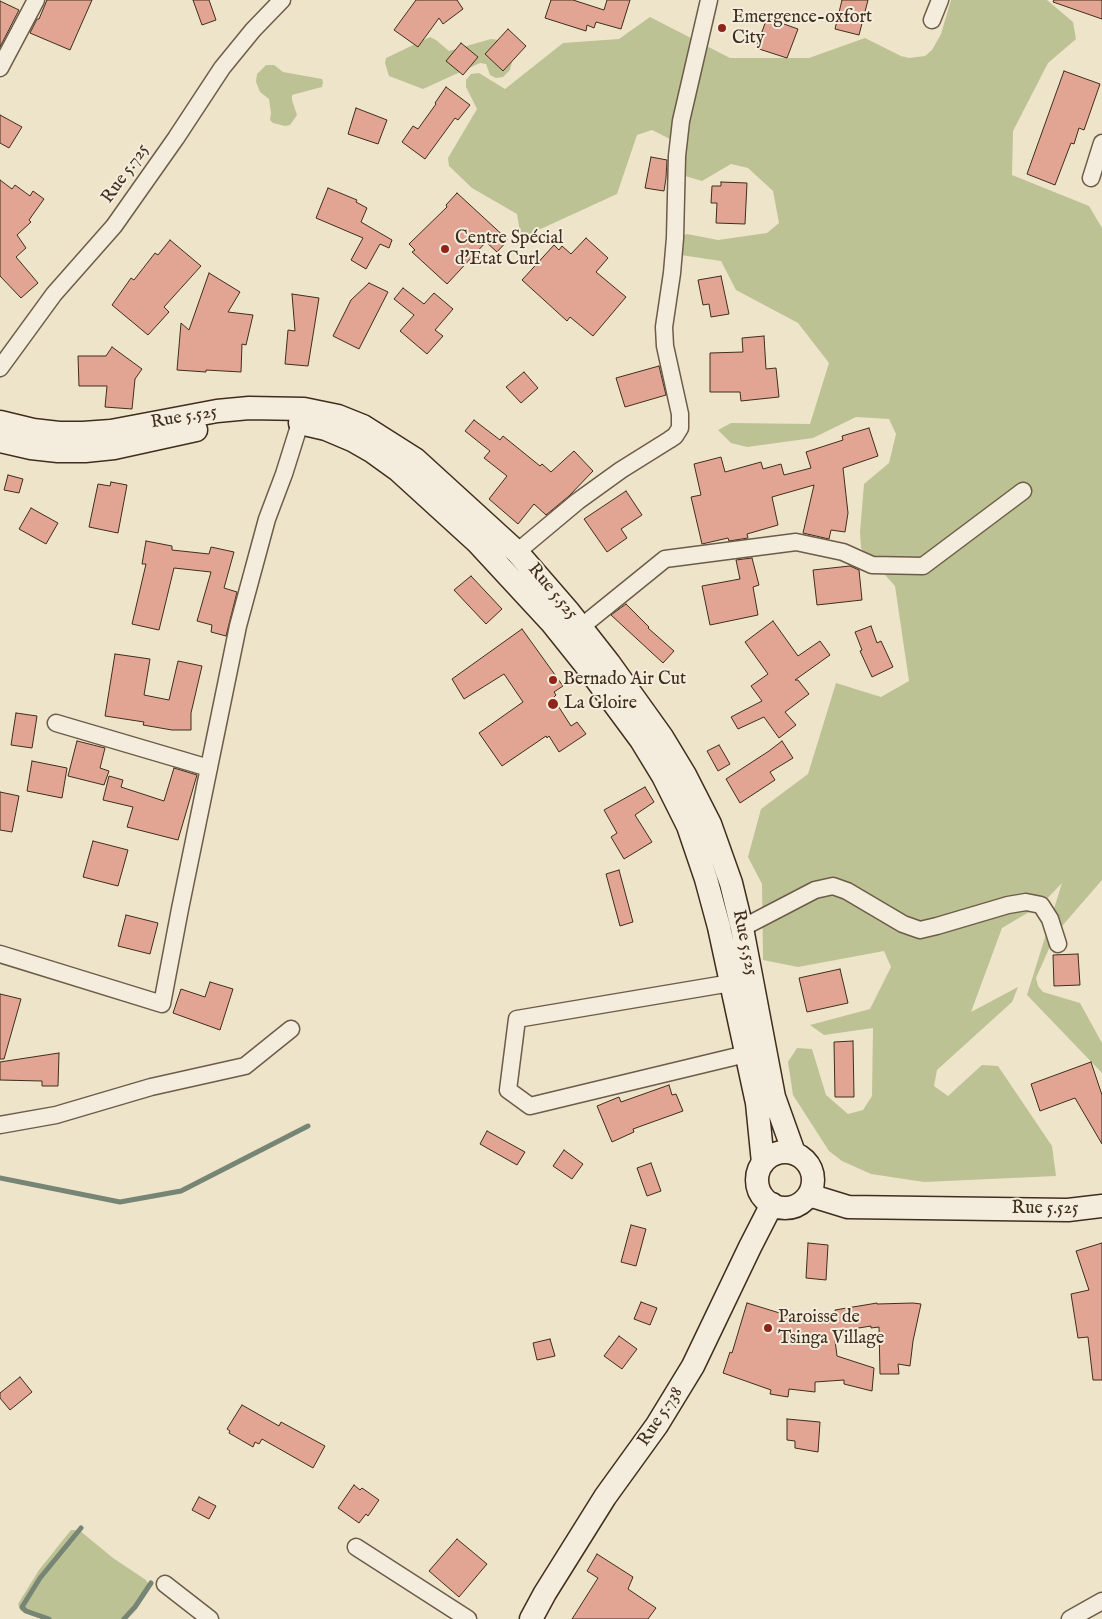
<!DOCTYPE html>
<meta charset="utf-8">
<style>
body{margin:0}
canvas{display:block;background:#eee4ca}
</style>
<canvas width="1102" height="1619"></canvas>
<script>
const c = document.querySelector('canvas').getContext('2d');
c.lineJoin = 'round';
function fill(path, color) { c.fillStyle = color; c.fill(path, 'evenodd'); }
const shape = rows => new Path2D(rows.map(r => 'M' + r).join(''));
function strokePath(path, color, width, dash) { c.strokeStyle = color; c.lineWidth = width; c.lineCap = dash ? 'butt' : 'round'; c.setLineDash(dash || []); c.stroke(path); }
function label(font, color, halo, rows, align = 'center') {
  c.font = font + ' "IM FELL English",serif'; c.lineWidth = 4; c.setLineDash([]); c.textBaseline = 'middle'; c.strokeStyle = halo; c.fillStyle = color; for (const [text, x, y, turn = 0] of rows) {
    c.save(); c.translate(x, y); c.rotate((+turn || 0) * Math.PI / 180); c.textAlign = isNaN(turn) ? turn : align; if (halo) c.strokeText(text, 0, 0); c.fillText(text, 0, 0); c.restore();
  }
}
const green = shape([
 [951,0,1047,0,1073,22,1076,39,1048,63,1013,131,1012,175,1089,206,1102,228,1102,880,1056,933,1036,978,1038,986,1043,992,1080,1003,1102,1043,1102,1073,1027,995,1062,883,1041,905,1002,928,971,1012,1018,987,1012,1002,937,1070,934,1086,948,1096,982,1065,998,1066,1052,1146,1056,1176,924,1182,871,1174,842,1161,829,1151,793,1095,788,1062,797,1048,812,1049,826,1095,848,1114,863,1110,872,1096,873,1028,824,1035,810,1025,870,1009,891,967,884,951,798,967,763,960,762,884,748,857,761,809,808,774,836,683,881,697,909,681,895,586,861,548,860,532,864,484,889,463,896,434,889,419,856,417,813,438,747,447,731,443,718,430,731,423,810,424,829,363,798,323,736,290,721,261,674,254,675,238,687,234,718,240,767,233,779,223,773,191,748,168,731,164,702,181,685,176,680,144,652,130,637,135,617,194,521,238,517,214,472,188,449,166,448,158,477,109,466,87,466,80,471,74,479,73,505,89,563,43,619,39,650,17,730,58,809,58,865,38,901,56,909,58,925,56,932,50,941,34],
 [430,37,436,40,449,51,491,39,499,40,511,54,512,62,510,70,503,77,496,78,490,75,486,64,480,63,423,89,389,76,385,63,386,58],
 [266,65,274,65,283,72,322,79,323,82,322,87,318,88,292,95,292,100,297,115,290,125,285,126,273,123,270,120,271,113,269,99,260,92,256,82,257,74],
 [71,1530,79,1530,113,1558,146,1580,150,1587,143,1599,126,1619,41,1619,24,1613,20,1610,18,1604,39,1570]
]);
const stream = shape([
 [0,1178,120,1202,181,1191,308,1126],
 [49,1619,26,1611,22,1607,40,1578,81,1528],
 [124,1619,135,1607,151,1583]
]);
const building = shape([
 [47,0,92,0,70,50,30,33,37,19,39,19,47,0],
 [193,0,209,0,216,20,202,25,193,0],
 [416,0,457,0,463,9,443,24,439,18,418,47,394,30,416,0],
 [551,0,573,0,604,10,607,0,630,0,621,29,596,22,594,28,587,25,586,31,545,18,551,0],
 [842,0,868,0,859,35,835,29,842,0],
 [1054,0,1102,0,1102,19,1053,2,1054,0],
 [0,1,19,10,0,47,0,1],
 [767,18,798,29,787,58,756,48,767,18],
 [508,29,526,46,503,71,485,54,508,29],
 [461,43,478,57,463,75,446,61,461,43],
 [1064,71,1100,84,1084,130,1079,128,1074,144,1071,143,1055,185,1027,174,1064,71],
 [446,87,470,105,458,120,455,118,425,159,402,142,413,126,418,129,436,104,435,103,446,87],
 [356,108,387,120,378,144,348,134,356,108],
 [0,115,22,127,9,148,0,143,0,115],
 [651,157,667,160,666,178,664,191,645,188,651,157],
 [0,180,12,189,15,185,30,196,33,191,44,199,29,220,31,222,17,235,26,248,16,257,38,283,21,298,0,276,0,180],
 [721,182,747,183,745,224,716,223,717,203,711,203,712,186,721,186,721,182],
 [328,188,357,200,356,202,367,208,361,222,392,240,389,248,380,244,366,269,351,260,363,238,316,218,328,188],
 [457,193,508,240,497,252,486,242,447,284,412,252,415,250,409,244,447,207,446,205,457,193],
 [586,238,608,258,596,272,626,297,593,336,570,317,567,321,522,280,554,245,559,250,562,246,571,254,586,238],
 [170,240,201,266,164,307,169,312,148,335,112,305,131,278,134,280,155,253,158,255,170,240],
 [209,273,240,292,228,312,253,315,246,345,242,344,241,372,206,370,206,372,177,370,181,323,189,330,209,273],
 [721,276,729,314,711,317,709,304,703,305,698,280,721,276],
 [369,283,388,292,359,349,333,336,351,300,369,283],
 [403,288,424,304,434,293,453,309,435,330,443,336,427,354,400,331,414,315,394,299,403,288],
 [292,294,319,298,308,366,285,364,288,330,295,331,292,294],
 [764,336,766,369,776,368,779,397,741,401,740,392,710,392,710,353,743,352,742,338,764,336],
 [112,347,142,369,135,379,132,409,105,407,107,386,79,386,78,356,106,356,112,347],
 [659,366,666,395,625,407,616,378,659,366],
 [524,372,538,388,521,403,506,387,524,372],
 [474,420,500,440,503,436,540,466,542,464,551,472,574,451,593,471,569,496,546,515,534,504,518,524,489,499,507,476,484,458,490,451,465,431,474,420],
 [869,428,878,456,843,468,848,513,845,532,831,530,829,539,803,533,814,485,772,497,778,525,747,534,748,538,729,541,728,538,702,544,691,497,701,495,694,464,721,457,725,472,761,462,763,469,781,464,784,475,811,468,806,452,843,440,842,436,869,428],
 [8,475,23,479,19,493,4,490,8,475],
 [111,482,127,485,118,533,89,527,98,484,110,486,111,482],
 [626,491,642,515,621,529,627,538,607,552,584,519,626,491],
 [31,508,58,523,46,544,19,529,31,508],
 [146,541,172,546,172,550,209,554,211,547,234,552,224,588,237,592,226,636,211,632,212,625,197,621,211,572,174,568,159,630,132,624,146,564,142,564,146,541],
 [752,558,759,585,753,587,758,615,710,625,702,586,740,579,736,560,752,558],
 [850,566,859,570,862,600,817,605,813,570,850,566],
 [471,576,502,609,486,624,454,590,471,576],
 [626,604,649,627,648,628,674,651,663,663,611,615,626,604],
 [773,621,798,656,820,641,830,655,795,680,798,680,809,694,785,712,796,725,779,738,764,717,738,729,731,717,762,701,751,686,768,674,745,642,773,621],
 [871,626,877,643,881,641,893,667,872,677,860,651,862,650,855,632,871,626],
 [522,629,563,686,554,692,556,695,553,698,571,726,577,722,586,734,559,752,549,736,547,738,546,736,502,766,479,733,523,702,504,674,464,699,452,679,522,629],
 [115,654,150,659,144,695,169,700,178,661,202,666,191,713,191,730,172,730,143,725,144,722,105,716,115,654],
 [16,713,37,716,32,748,11,745,16,713],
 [77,741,105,748,100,768,109,771,104,785,68,776,77,741],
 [782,741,793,758,770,772,775,780,740,803,726,779,769,751,782,741],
 [719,745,730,764,718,771,707,751,719,745],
 [32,761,67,768,62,798,27,791,32,761],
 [174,768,197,775,178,840,127,827,133,807,103,800,109,776,123,780,121,787,164,801,174,768],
 [645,787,654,802,635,815,652,842,624,859,611,837,617,833,604,810,645,787],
 [0,792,19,796,12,832,0,830,0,792],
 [93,841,128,850,118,886,83,877,93,841],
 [619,870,633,922,620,926,606,874,619,870],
 [126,915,158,923,150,954,118,946,126,915],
 [1078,954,1080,985,1054,986,1053,955,1078,954],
 [840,969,848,1003,807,1012,799,978,840,969],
 [210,982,233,989,220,1030,173,1013,181,989,205,997,210,982],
 [0,994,21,999,4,1059,0,1059,0,994],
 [853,1041,854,1097,835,1097,834,1042,853,1041],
 [59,1053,58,1086,42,1086,42,1081,0,1080,0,1062,59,1053],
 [1091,1062,1102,1095,1102,1144,1075,1098,1040,1111,1031,1084,1091,1062],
 [669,1085,672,1095,676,1094,683,1111,633,1129,634,1132,612,1142,597,1106,619,1097,621,1102,669,1085],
 [487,1131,525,1152,517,1165,480,1144,487,1131],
 [564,1150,583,1164,572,1179,553,1166,564,1150],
 [651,1163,661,1191,647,1196,637,1168,651,1163],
 [631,1225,646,1229,636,1266,621,1262,631,1225],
 [808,1243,828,1245,826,1280,806,1278,808,1243],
 [1102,1243,1102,1380,1093,1380,1088,1337,1078,1338,1071,1294,1089,1290,1076,1251,1102,1243],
 [641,1302,657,1308,650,1325,634,1319,641,1302],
 [747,1303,809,1322,837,1319,835,1310,877,1303,877,1304,913,1303,921,1304,913,1341,910,1366,898,1364,899,1374,880,1374,879,1327,871,1328,871,1326,834,1332,837,1356,874,1368,872,1391,844,1384,844,1380,815,1382,815,1392,789,1389,788,1397,770,1394,771,1390,723,1373,730,1352,732,1353,747,1303],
 [619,1336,637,1349,622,1369,604,1356,619,1336],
 [550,1339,555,1356,537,1360,533,1343,550,1339],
 [20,1377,32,1392,10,1410,0,1398,0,1393,20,1377],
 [242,1405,279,1426,281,1422,325,1446,313,1468,262,1439,259,1444,255,1442,253,1447,229,1433,230,1431,227,1429,242,1405],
 [787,1419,820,1422,818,1452,795,1448,795,1441,787,1440,787,1419],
 [354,1485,360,1490,362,1488,379,1500,368,1516,366,1514,359,1523,338,1508,354,1485],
 [199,1497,216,1506,209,1519,192,1510,199,1497],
 [457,1539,487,1564,459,1597,429,1571,457,1539],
 [597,1554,633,1577,628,1589,656,1608,648,1619,572,1619,598,1578,587,1571,597,1554]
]);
const street = shape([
 [932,20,940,0],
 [0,68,36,0],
 [1091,178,1102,143],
 [0,368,54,294,114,226,176,138,222,68,253,30,282,0],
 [517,552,578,501,621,470,669,440,675,436,680,428,680,414,665,346,664,327,672,273,675,238,677,156,681,121,709,0],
 [581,627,665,559,796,542,843,552,872,565,923,566,1023,491],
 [56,723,209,768],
 [742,928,815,890,833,886,847,891,903,924,920,930,937,926,1008,905,1026,902,1041,905,1050,919,1058,944],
 [0,954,162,1004,180,909,238,626,267,519,284,474,300,423],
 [731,983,517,1019,508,1090,530,1106,746,1054],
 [0,1125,56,1115,151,1087,245,1066,291,1029],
 [356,1547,468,1619],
 [165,1584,210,1619],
 [1070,1619,1102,1601]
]);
const secondary = shape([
 [0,422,33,430,59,433,83,433,111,431,217,411,249,408,304,409,338,416,363,426,415,459,517,552,569,612,609,663,662,737,685,775,710,824,731,883,742,928,774,1097,794,1153],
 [300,423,326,429,352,440,373,452,398,470,477,542,551,622,587,667,641,740,663,776,688,826,706,879,719,927,757,1103,763,1163],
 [0,441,31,448,58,451,85,451,114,448,196,430],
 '757 1180a28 28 0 1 1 56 0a28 28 0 1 1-56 0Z',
 [809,1195,848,1207,1068,1210,1102,1206],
 [531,1619,545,1593,605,1497,657,1425,693,1366,750,1247,772,1204]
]);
const markers = [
 [722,28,5,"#8f2418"],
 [445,249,5,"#8f2418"],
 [553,680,5,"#8f2418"],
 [553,704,6,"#8f2418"],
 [768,1328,5,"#8f2418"]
];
const poiNames = [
 ["Emergence-oxfort",732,18],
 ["City",732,39],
 ["Centre Spécial",455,239],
 ["d'Etat Curl",455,260],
 ["Bernado Air Cut",563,680],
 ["La Gloire",564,704],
 ["Paroisse de",778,1318],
 ["Tsinga Village",778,1339]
];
const streetNames = [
 ["Rue 5.725",126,174,-55],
 ["Rue 5.525",184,418,-10],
 ["Rue 5.525",552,592,50],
 ["Rue 5.525",744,943,78],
 ["Rue 5.525",1045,1209],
 ["Rue 5.738",661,1417,-57]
];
fill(green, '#bdc294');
strokePath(stream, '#778575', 5);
fill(building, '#e2a493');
strokePath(building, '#402e1c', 1);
strokePath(street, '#6c5c48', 19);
strokePath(secondary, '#402e1c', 25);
strokePath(street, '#f4eddd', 16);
strokePath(secondary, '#f4eddd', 22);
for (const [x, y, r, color] of markers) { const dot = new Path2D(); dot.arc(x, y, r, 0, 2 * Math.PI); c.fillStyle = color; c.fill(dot); strokePath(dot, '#f4eddd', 2); }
label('18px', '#402e1c', '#f4eddd', poiNames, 'left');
label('18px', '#402e1c', '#f4eddd', streetNames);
</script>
